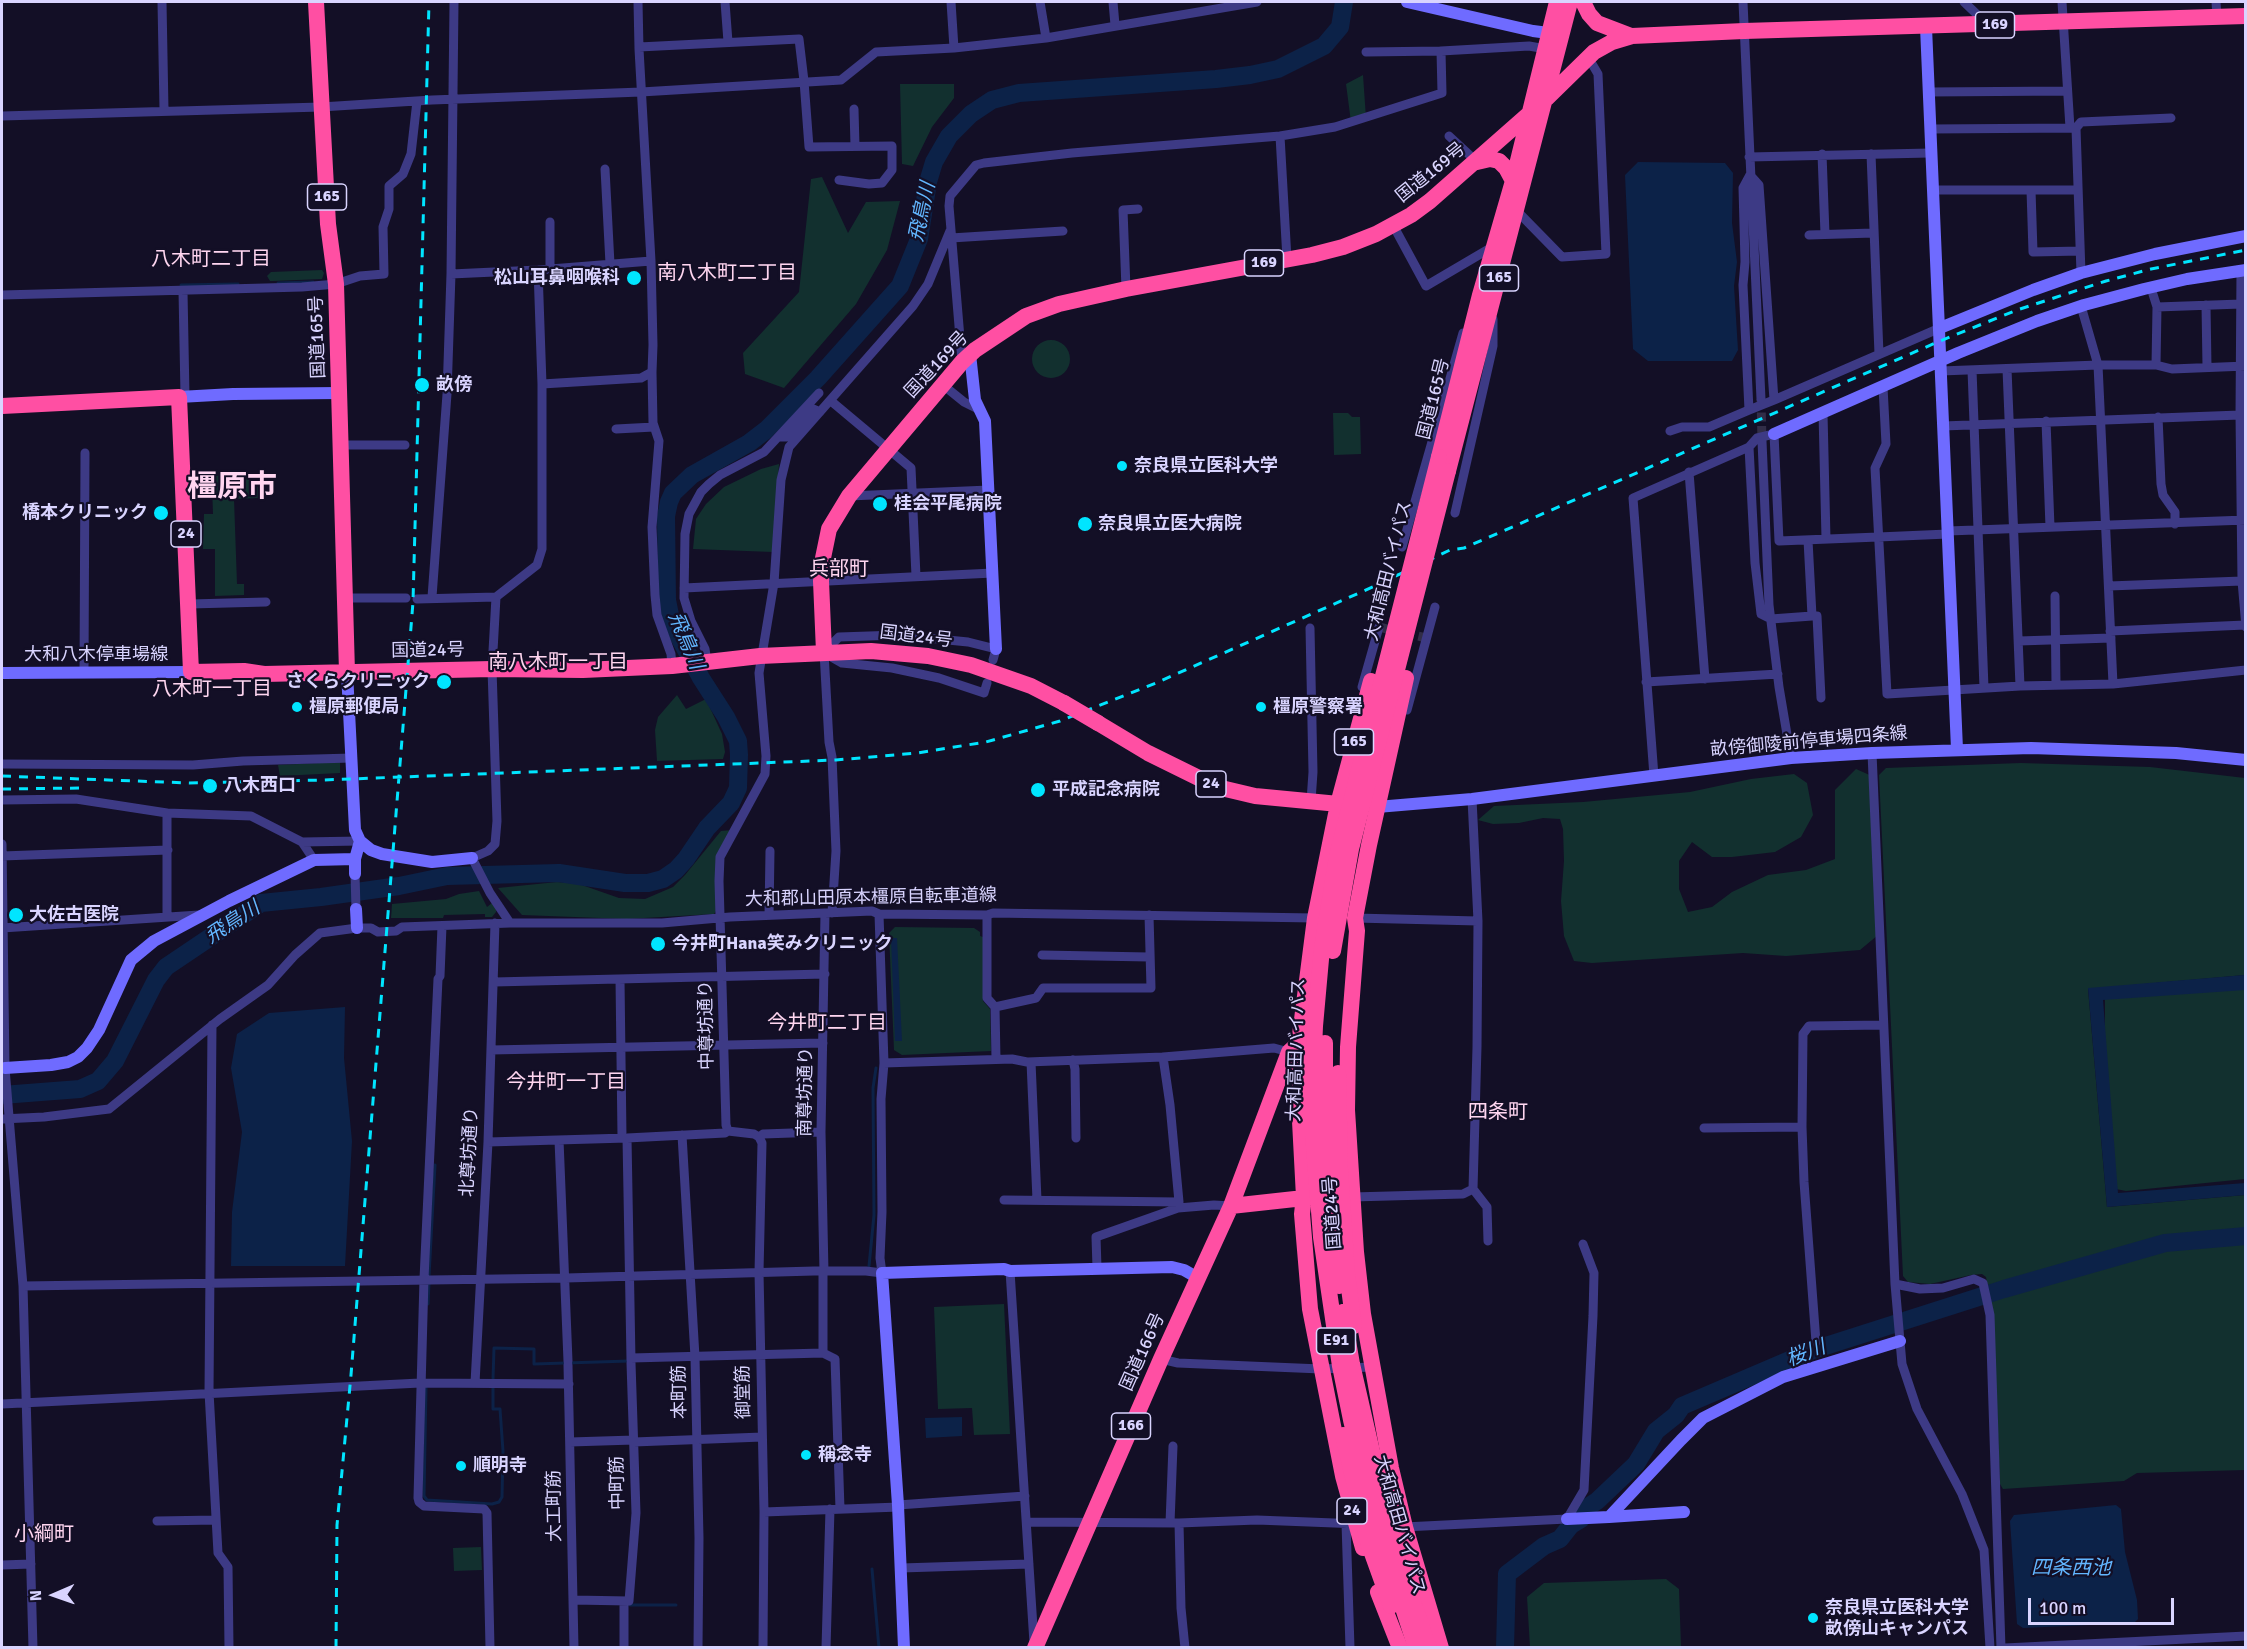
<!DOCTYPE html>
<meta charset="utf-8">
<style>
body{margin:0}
#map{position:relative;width:2247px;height:1649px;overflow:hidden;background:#130f26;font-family:Signika,sans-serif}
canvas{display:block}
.frame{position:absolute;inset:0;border:3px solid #d9d4ff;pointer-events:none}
.north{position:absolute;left:24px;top:1565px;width:60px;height:60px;-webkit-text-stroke:4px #130f26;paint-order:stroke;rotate:268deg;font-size:16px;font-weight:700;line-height:24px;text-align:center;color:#d9d4ff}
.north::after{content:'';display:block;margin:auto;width:21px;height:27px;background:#d9d4ff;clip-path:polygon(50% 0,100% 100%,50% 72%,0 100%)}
.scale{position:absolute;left:2028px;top:1598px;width:146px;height:27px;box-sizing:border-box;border:3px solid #d9d4ff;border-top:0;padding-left:8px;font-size:18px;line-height:21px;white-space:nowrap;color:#d9d4ff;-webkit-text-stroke:4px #130f26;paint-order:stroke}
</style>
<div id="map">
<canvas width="2247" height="1649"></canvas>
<div class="frame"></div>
<div class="north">N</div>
<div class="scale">100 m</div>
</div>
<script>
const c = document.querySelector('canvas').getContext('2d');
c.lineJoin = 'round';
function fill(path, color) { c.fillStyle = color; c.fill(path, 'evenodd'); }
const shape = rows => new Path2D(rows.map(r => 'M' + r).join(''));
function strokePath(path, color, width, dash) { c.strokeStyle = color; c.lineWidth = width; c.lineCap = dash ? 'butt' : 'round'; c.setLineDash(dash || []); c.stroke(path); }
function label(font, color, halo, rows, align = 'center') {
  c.font = font + ' Signika,"Noto Sans JP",sans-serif'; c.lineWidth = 4.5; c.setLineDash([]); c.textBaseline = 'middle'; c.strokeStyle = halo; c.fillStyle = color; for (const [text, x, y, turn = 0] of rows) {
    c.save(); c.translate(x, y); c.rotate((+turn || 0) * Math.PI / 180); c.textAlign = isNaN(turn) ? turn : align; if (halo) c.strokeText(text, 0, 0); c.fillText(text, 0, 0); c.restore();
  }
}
const green = shape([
 [1363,75,1366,118,1351,122,1346,84],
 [900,84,954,84,954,98,932,127,913,166,902,164],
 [822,177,848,233,866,202,900,201,887,250,856,304,784,388,745,374,743,353,799,292,811,179],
 [322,270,324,273,322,279,273,281,270,281,267,276,271,272],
 '1032 359a19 19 0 1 1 38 0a19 19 0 1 1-38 0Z',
 [1333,413,1348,413,1352,417,1360,417,1361,454,1334,455],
 [779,464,773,552,693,549,696,519,706,504,724,487,761,469],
 [258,474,259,498,234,499,237,584,244,584,244,595,215,596,215,549,203,549,204,514,213,514,212,486,209,486,208,476],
 [677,695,686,709,706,699,722,734,725,752,723,759,657,761,655,730,658,717],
 [340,762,340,773,280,776,278,765],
 [2021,763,2150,767,2245,778,2245,975,2088,989,2107,1207,2245,1195,2245,1470,2137,1473,2124,1481,2003,1489,2000,1484,1993,1313,1986,1277,1982,1274,1971,1275,1930,1284,1908,1282,1903,1276,1879,775,1886,768],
 [1856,769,1874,777,1877,845,1884,930,1860,950,1786,956,1743,953,1592,963,1574,961,1564,936,1561,901,1564,861,1563,829,1560,819,1543,818,1519,823,1493,824,1478,820,1494,806,1583,802,1690,792,1751,779,1794,774,1807,783,1813,815,1801,837,1775,852,1732,857,1712,857,1692,842,1679,861,1679,889,1688,912,1712,907,1732,892,1768,875,1806,870,1835,859,1835,790],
 [733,830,717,856,716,911,714,914,627,919,522,915,498,888,557,882,579,884,619,898,645,899,673,887,685,875,721,831],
 [479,891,487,907,492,903,496,908,496,912,492,917,485,917,485,914,444,915,443,918,391,918,392,904,446,899,459,894],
 [895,927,974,928,980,932,980,936,983,937,983,1001,990,1009,991,1051,902,1055,894,1050,889,933],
 [2245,981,2245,1179,2126,1191,2116,1189,2105,1037,2105,997],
 [1004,1304,1010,1434,974,1435,972,1408,938,1409,934,1307],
 [481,1547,482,1570,454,1571,453,1548],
 [1666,1579,1679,1589,1681,1647,1530,1647,1527,1597,1544,1583]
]);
const water = shape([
 [1638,162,1725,163,1733,173,1732,223,1737,262,1734,286,1738,350,1732,361,1648,361,1633,349,1625,175],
 [891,938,897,938,902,1041,895,1041],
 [2245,975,2245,990,2103,1000,2118,1193,2245,1183,2245,1195,2107,1207,2088,988],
 [345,1007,344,1058,352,1141,345,1266,231,1266,232,1212,242,1132,231,1068,237,1034,269,1013],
 [962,1417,962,1436,926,1438,925,1418],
 [2116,1505,2121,1509,2125,1552,2137,1600,2138,1619,2134,1623,2023,1628,2017,1624,2010,1521,2014,1515]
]);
const stream = shape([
 [278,283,313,282],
 [181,285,238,284],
 [869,1266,874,1215,873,1088,876,1068],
 [429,1276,435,1165],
 [428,1304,429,1283],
 [493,1379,494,1348,534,1349,534,1364,629,1361],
 [426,1388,424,1496,427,1500,492,1504,499,1502,502,1497,503,1451,500,1409,493,1409,493,1386],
 [872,1569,879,1648],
 [630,1605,676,1605]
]);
const river = shape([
 [2,1095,80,1089,98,1081,115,1061,156,980,166,967,261,903,321,897,399,886,447,876,559,873,625,883,648,883,663,879,676,870,686,859,707,828,731,803,738,788,739,755,738,741,726,717,701,678,678,635,670,615,667,600,666,516,669,502,673,493,692,475,749,443,766,430,818,378,900,286,919,239,928,182,934,162,949,136,971,114,992,100,1019,93,1216,79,1250,75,1278,69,1324,46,1340,27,1344,2],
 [1505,1648,1507,1574,1544,1546,1560,1539,1571,1525,1581,1519,1580,1512,1597,1501,1636,1464,1656,1431,1676,1415,1682,1406,1813,1350,2004,1289,2165,1243,2246,1236]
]);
const streetTunnel = shape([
 [1761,399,1762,441],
 [1379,627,1426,638]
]);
const street = shape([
 [162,2,164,110],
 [454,2,451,274,538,270,651,261],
 [725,2,728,42],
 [951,2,954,48],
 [1040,2,1046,38],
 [1113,2,1115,25],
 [1743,2,1761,399],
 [1964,2,1986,23],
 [2062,2,2070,128],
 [2216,2,2217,17],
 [639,47,799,39,804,81,809,147,892,146,892,170,882,183,869,184,839,180],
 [1366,52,1441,51],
 [1928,92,2067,91],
 [854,109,855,146],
 [2,116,321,107,432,100,641,92,841,80,876,52,954,48,1046,38,1257,2],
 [1930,129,2076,128],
 [1280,136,1287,259],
 [1449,136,1477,162],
 [1822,154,1825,234],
 [1871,154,1879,354],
 [1749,157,1930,153],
 [605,169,610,264],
 [1750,175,1759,185,1774,400,1749,410,1743,285,1745,262,1743,188,1750,175],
 [1932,190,2078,190],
 [2031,190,2033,252,2080,251],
 [1517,211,1562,257,1606,254,1598,74,1588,57],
 [550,222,550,269],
 [1393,225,1426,286,1494,246],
 [1809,235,1873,233],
 [951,238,1063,231],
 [2241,270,2240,415,2242,581,2246,627],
 [2081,273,2076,128,2081,122,2171,118],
 [2151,288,2157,307,2156,365],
 [1126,289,1123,210,1138,209],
 [183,291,185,396],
 [2,295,302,287,336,284,360,276,384,274,383,227,389,209,389,186,403,174,411,154,417,101],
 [2206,305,2207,367],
 [2081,306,2098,365,2113,684],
 [2157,307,2241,304],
 [962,362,949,206,950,196,976,165,984,163,1072,153,1280,136,1335,127,1442,93,1441,51,1529,46,1546,49],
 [2007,369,2020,686],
 [1972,370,1984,688],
 [1941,371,2098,365,2156,365,2172,369,2246,366],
 [652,372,653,423,659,441,652,527,655,595,657,615,671,654,672,666],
 [542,384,641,378,652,372,653,345,651,261,639,49,638,2],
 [943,385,964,402,980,410],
 [1883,387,1886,444,1875,468,1887,694,2020,686,2113,684,2246,670],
 [1774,400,1940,328],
 [831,401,911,468,916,576],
 [1823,413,1826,539],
 [2158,417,2161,484,2163,495,2175,512,2175,524],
 [2046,421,2050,527],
 [1943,426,2240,415],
 [616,429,654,427],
 [1670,431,1682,427,1709,427,1749,410],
 [779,437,787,437,813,409,820,412],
 [1762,441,1769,605,1779,687,1791,758],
 [341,445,405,445],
 [1689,472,1705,679],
 [849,496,989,490],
 [1455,513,1493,346,1493,319],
 [1948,531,2246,520],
 [1808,540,1812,616,1771,619,1761,614,1755,563,1749,447,1757,438,1774,434,1779,541,1878,537,1948,534],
 [1402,547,1463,333],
 [2109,586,2242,581],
 [684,588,993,573],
 [2055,596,2056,685],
 [432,597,447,394,451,274],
 [496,597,492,669,497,821,495,844,488,851,472,858,490,893,510,923],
 [345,598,406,598],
 [417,599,496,597,537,565,542,549,542,384,538,270],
 [190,604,266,602],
 [1812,616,1817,616,1821,698],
 [1310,628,1313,772,1311,801],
 [2110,631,2245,625],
 [2019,641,2111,638],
 [824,652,829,742,832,757,836,851,832,913],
 [824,652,839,637,898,635,968,642,996,649,993,660],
 [828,655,842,663,892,668,939,678,984,693,987,683],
 [707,662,705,649,691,621,684,598,685,534,689,514,701,492,709,484,720,475,764,452,819,393],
 [84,673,85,453],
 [1646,682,1778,674],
 [1362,687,1379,627],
 [1407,710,1435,607],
 [1872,753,1895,1284,1902,1364,1917,1409,1962,1494,1984,1550,1990,1648],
 [2,764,193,765,243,761,352,758],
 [1654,776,1633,498,1749,447],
 [1472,799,1478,921,1477,1047,1473,1189,1487,1207,1488,1241],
 [2,800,76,799,167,813,167,917],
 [167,813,251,816,302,842,360,841],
 [302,842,314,860],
 [2,844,5,1068,23,1286,33,1648],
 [2,856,168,850],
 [355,874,356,909],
 [769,915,770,851],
 [987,915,987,998,995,1007,996,1059],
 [1355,918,1478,921],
 [442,926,440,976,438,979,424,1279,418,1498,419,1502,424,1506,484,1509,487,1513,490,1648],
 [2,928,199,915],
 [1042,955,1149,957],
 [620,979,622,1137],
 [494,982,825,974],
 [995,1007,1036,998,1043,988,1151,988,1149,915],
 [212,1025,209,1392,218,1553,228,1567,229,1648],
 [491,1050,823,1043],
 [1163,1057,1170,1105,1179,1202],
 [1073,1060,1075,1069,1076,1138],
 [1031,1062,1037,1200],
 [884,1063,1012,1059,1027,1062,1163,1057,1274,1048,1289,1052],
 [2,1119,44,1117,109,1109,220,1019,268,985,295,955,320,933,357,928,371,928,378,932,396,931,402,927,510,923,662,923,730,917,872,911,879,914,987,915,993,913,1315,918],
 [1704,1128,1802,1127],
 [728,1131,726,1125,719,881,720,857,765,774,766,756,759,673,774,583,781,480,789,447,913,306,928,284,950,231],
 [682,1135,695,1357,699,1538,698,1648],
 [759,1137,762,1143,759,1272,764,1512,763,1648],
 [627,1138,631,1360],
 [559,1140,568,1361],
 [488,1142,627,1138,725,1133,728,1131,754,1134,759,1137,763,1134,821,1132],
 [1352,1197,1463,1194,1473,1189],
 [1004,1200,1179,1202,1178,1208],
 [1097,1268,1096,1237,1178,1208,1214,1205,1231,1206],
 [1010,1271,1034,1643],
 [824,1272,821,1132,825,913],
 [1895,1284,1920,1289,1943,1288,1974,1279,1983,1283,1990,1315,2001,1648],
 [23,1286,566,1278,814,1271,866,1271,882,1273,880,1258,882,1212,881,1099,884,1063,879,914],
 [1816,1342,1804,1182,1802,1127,1803,1034,1809,1026,1883,1025],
 [823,1353,835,1359,840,1509],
 [631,1358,823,1353,823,1272],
 [1161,1359,1178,1363,1321,1369,1372,1367],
 [568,1365,574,1648],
 [475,1383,488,1142,495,923],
 [2,1404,420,1383,569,1384],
 [570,1442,634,1440],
 [634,1442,762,1437],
 [898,1505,1025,1496],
 [764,1512,899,1507],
 [157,1521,216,1520],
 [1027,1522,1179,1523,1257,1520,1360,1524],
 [1170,1523,1173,1446],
 [1179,1523,1181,1608,1185,1648],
 [1346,1523,1350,1648],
 [1404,1527,1567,1519,1584,1490,1593,1316,1594,1273,1583,1244],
 [2,1565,31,1564],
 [901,1568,1029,1564],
 [573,1600,629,1601,636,1513,631,1363],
 [624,1648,624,1601],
 [826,1648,830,1509],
 [2005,1648,2246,1636]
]);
const secondary = shape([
 [1407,2,1533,31,1556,34],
 [1926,27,1957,749],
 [1940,328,2033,290,2081,273,2155,254,2246,236],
 [970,354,975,400,985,421,996,649],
 [179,397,233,394,339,393],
 [1774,434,1958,353,2037,321,2084,305,2144,289,2187,279,2246,270],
 [347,672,355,830,360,841,371,850,382,854,432,862,472,858],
 [2,673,191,672],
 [1377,807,1472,799,1791,758,1872,753,2031,748,2176,753,2246,760],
 [355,874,355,859,360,841],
 [356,909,357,928],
 [5,1068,51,1065,68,1062,78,1057,87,1048,99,1030,131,960,154,941,229,901,314,860,355,859],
 [1609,1517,1684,1512],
 [1567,1519,1609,1517,1681,1440,1703,1418,1783,1377,1900,1341],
 [904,1648,898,1505,882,1273,1004,1269,1010,1271,1172,1267,1184,1270,1198,1278]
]);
const highway = shape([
 [316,2,328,224,336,284,347,672],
 [1583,2,1589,14,1597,23,1631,36],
 [1477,162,1490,159,1499,161,1506,168,1513,181],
 [2,406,179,397,191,672,244,671,264,674,492,669,583,670,672,666,760,656,871,651,928,656,971,665,1031,686,1064,703],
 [1439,457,1480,295,1513,181,1557,2],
 [1448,471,1570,2],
 [824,652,821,581,823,558,829,529,849,496,962,362,975,350,1026,316,1059,304,1126,289,1312,255,1343,247,1376,234,1411,215,1430,201,1547,98,1594,52,1612,42,1632,36,1744,31,2246,16],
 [1406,678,1369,845,1355,918,1357,931,1348,1047,1347,1110,1356,1252,1363,1314,1391,1468,1405,1527,1441,1648],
 [1098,723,1148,753,1217,787,1255,796,1349,805],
 [1231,1206,1313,1197],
 [1363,1548,1343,1476,1310,1309,1302,1214,1304,1197,1300,1121,1300,1035,1315,918,1338,804,1371,681],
 [1378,1592,1400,1648],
 [1035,1648,1161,1359,1231,1206,1289,1052,1299,1043,1300,1035]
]);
const rail = shape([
 [2,776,189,783,324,780,836,760,917,753,986,742,1060,721,1156,683,1377,585,1450,550,1464,548,1940,341,2017,310,2106,281,2151,269,2246,250],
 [2,789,83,788],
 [336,1648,337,1525,351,1375,413,602,429,2]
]);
const highwayBridge = shape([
 [1064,703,1098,723],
 [1333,951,1351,849,1448,471],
 [1325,1043,1325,1133,1329,1201,1339,1286],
 [1338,1073,1340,1169,1347,1273,1354,1326],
 [1343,1312,1352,1364,1383,1499,1411,1596,1429,1648],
 [1343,1435,1368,1542,1391,1606],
 [1416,1648,1381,1540,1351,1420,1340,1366,1321,1237,1313,1133,1313,1073,1315,1026,1322,948,1337,856,1439,457]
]);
const markers = [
 [634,278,8,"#00e5ff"],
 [422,385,8,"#00e5ff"],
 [1122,466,6,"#00e5ff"],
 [880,504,8,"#00e5ff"],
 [161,513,8,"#00e5ff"],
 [1085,524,8,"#00e5ff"],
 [444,682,8,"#00e5ff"],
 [297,707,6,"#00e5ff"],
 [1261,707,6,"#00e5ff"],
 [210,786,8,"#00e5ff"],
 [1038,790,8,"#00e5ff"],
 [16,915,8,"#00e5ff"],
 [658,944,8,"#00e5ff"],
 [806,1455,6,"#00e5ff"],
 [461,1466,6,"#00e5ff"],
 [1813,1618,6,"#00e5ff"]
];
const shields = [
 [1995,25,39],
 [327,197,39],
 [1264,263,39],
 [1499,278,39],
 [186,534,30],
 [1354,742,39],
 [1211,784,30],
 [1336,1341,39],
 [1131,1426,39],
 [1352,1511,30]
];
const shieldNames = [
 ["169",1995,25],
 ["165",327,197],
 ["169",1264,263],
 ["165",1499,278],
 ["24",186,534],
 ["165",1354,742],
 ["24",1211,784],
 ["E91",1336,1341],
 ["166",1131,1426],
 ["24",1352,1511]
];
const streetNames = [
 ["国道169号",1431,173,-39],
 ["国道165号",318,337,-92],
 ["国道169号",937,365,-47],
 ["国道165号",1434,399,-76],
 ["大和高田バイパス",1389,571,-76],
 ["国道24号",916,637,7],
 ["国道24号",428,651,-1],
 ["大和八木停車場線",96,655],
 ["畝傍御陵前停車場四条線",1809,742,-5],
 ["大和郡山田原本橿原自転車道線",871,898,-1],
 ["中尊坊通り",707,1025,-91],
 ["大和高田バイパス",1297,1050,-88],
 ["南尊坊通り",806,1092,-89],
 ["北尊坊通り",470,1152,-87],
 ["国道24号",1333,1213,-94],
 ["国道166号",1143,1352,-66],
 ["本町筋",680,1392,-91],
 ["御堂筋",744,1392,-91],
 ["中町筋",618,1483,-91],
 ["大工町筋",555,1506,-91],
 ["大和高田バイパス",1399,1525,74]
];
const poiNames = [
 ["松山耳鼻咽喉科",620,278,"right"],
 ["畝傍",436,385],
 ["奈良県立医科大学",1134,466],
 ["桂会平尾病院",894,504],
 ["橋本クリニック",148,513,"right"],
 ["奈良県立医大病院",1098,524],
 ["さくらクリニック",430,682,"right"],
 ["橿原郵便局",309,707],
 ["橿原警察署",1273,707],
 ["八木西口",224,786],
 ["平成記念病院",1052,790],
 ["大佐古医院",29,915],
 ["今井町Hana笑みクリニック",672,944],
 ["稱念寺",818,1455],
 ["順明寺",473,1466],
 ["奈良県立医科大学",1825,1608],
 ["畝傍山キャンパス",1825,1629]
];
const waterNames = [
 ["飛鳥川",923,212,-78],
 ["飛鳥川",685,641,67],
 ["飛鳥川",233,923,-33],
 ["桜川",1806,1354,-21],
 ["四条西池",2071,1569]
];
const neighbourhoodNames = [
 ["八木町二丁目",211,260],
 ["南八木町二丁目",727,274],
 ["兵部町",839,570],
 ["南八木町一丁目",558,663],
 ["八木町一丁目",212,690],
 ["今井町二丁目",827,1024],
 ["今井町一丁目",566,1083],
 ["四条町",1498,1113],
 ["小綱町",44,1535]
];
const townNames = [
 ["橿原市",232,488]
];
fill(green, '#12302f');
fill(water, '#0c2248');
strokePath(stream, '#0c2248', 3);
strokePath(river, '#0c2248', 18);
strokePath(streetTunnel, '#312d47', 9, [9, 4.5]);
strokePath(street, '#3d3a85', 9);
strokePath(secondary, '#6f6bff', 12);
strokePath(highway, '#ff4fa3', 16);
strokePath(rail, '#00e5ff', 3, [9, 8]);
strokePath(highwayBridge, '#ff4fa3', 16);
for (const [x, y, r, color] of markers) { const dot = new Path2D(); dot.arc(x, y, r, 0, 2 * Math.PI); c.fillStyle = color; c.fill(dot); strokePath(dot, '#130f26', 2); }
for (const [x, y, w] of shields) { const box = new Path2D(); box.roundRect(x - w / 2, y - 13, w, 26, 4.5); c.fillStyle = '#130f26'; c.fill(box); strokePath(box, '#d9d4ff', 1.5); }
label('bold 16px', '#d9d4ff', null, shieldNames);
label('18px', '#d9d4ff', '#130f26', streetNames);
label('bold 18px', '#d9d4ff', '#130f26', poiNames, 'left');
label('italic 20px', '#62b6ff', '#130f26', waterNames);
label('20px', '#ffd6f0', '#130f26', neighbourhoodNames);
label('bold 30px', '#ffd6f0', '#130f26', townNames);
</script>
